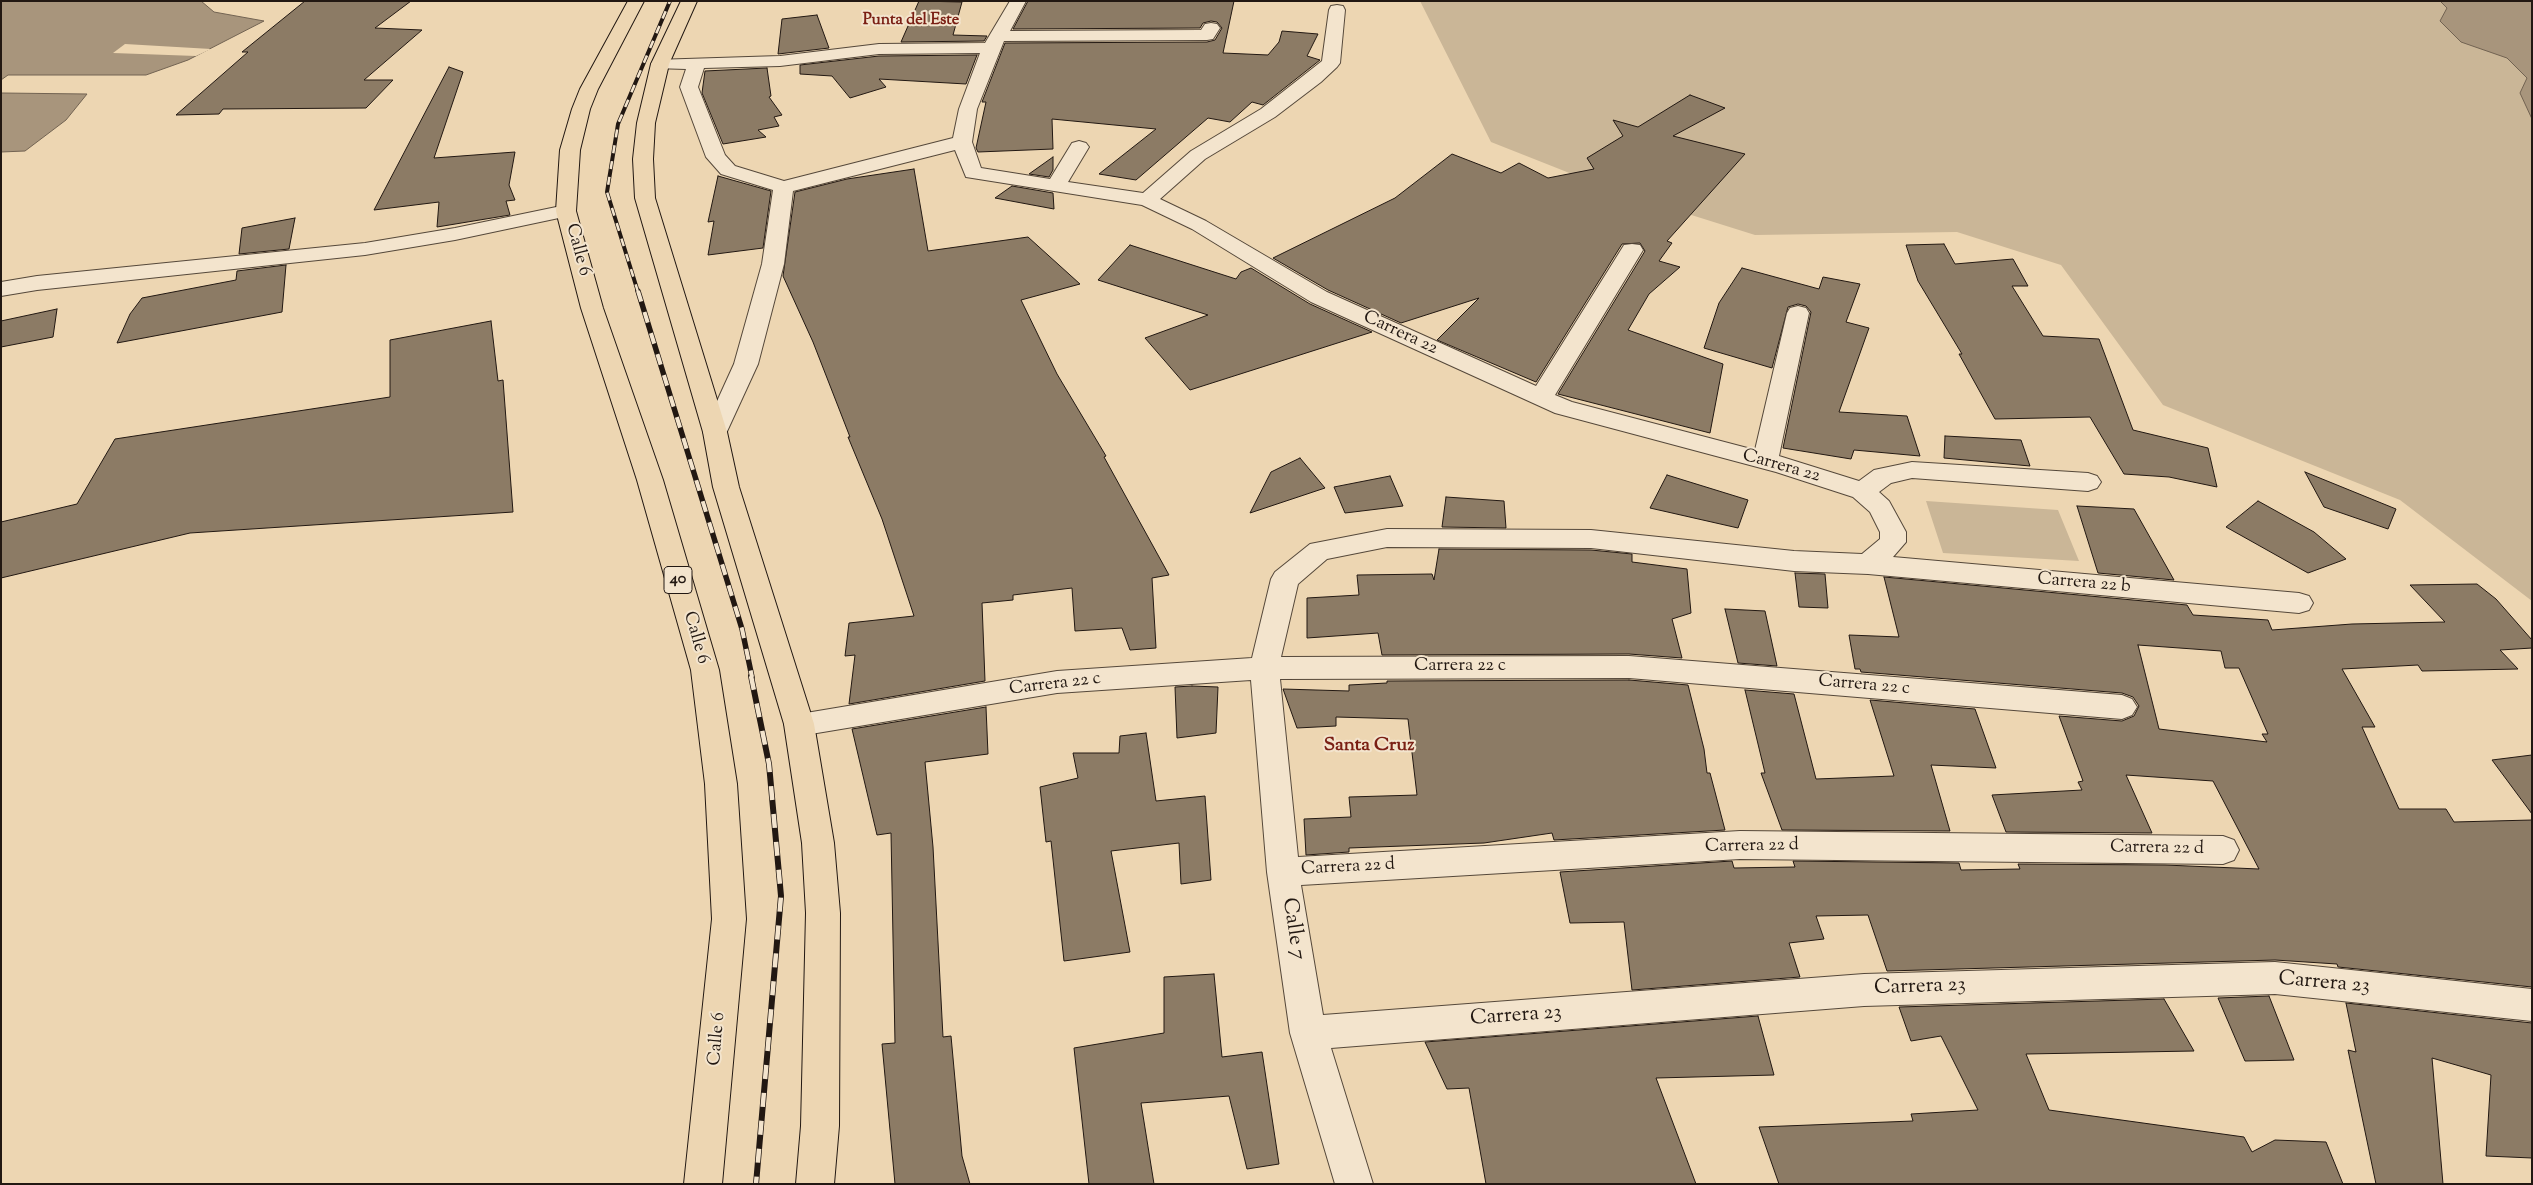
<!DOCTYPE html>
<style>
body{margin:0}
#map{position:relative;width:2533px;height:1185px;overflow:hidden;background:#edd6b2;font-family:"Sorts Mill Goudy",serif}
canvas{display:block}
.frame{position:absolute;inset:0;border:2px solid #221812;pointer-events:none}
</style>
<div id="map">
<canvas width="2533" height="1185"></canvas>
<div class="frame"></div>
</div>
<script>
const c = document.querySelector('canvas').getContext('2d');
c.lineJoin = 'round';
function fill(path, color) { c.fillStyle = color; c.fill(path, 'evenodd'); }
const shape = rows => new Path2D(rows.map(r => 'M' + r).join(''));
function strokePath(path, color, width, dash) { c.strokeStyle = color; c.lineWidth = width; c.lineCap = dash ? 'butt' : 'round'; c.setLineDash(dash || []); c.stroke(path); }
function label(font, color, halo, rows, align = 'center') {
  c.font = font + ' "Sorts Mill Goudy",serif'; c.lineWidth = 4; c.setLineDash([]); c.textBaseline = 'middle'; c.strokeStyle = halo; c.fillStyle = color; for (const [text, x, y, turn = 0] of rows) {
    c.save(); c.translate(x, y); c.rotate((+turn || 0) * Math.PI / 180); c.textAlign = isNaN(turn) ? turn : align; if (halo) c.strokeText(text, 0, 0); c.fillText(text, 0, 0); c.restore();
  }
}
const green = shape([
 [1420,1,2532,1,2532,601,2400,500,2163,405,2061,265,1957,232,1755,235,1615,191,1491,142],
 [1926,501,2058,510,2079,561,1943,553]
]);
const water = shape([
 [1,1,201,1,214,12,264,21,188,60,146,75,8,75,1,80,1,1],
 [2440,1,2532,1,2532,119,2520,93,2527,78,2507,58,2461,42,2440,21,2447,8,2440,1],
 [1,93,87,94,66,120,25,151,1,152,1,93]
]);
const pier = shape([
 [125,44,211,49,196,56,113,53]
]);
const building = shape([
 [305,1,411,1,375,28,422,30,364,80,393,80,366,108,223,109,219,114,176,115,248,52,242,52,305,1],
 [919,1,962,2,953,35,987,36,984,41,901,42,919,1],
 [1028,1,1234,1,1223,53,1268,55,1279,42,1282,31,1318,34,1307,56,1320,60,1263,105,1252,102,1230,122,1208,118,1136,180,1099,174,1156,129,1052,119,1053,149,978,152,976,148,986,102,982,102,1005,43,1207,42,1215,40,1222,28,1217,22,1211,21,1203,23,1200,28,1013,29,1028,1],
 [817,15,829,48,778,54,782,19,817,15],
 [977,55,966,84,879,79,886,87,850,98,832,76,800,74,800,65,879,56,977,55],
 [449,67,463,72,434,158,515,152,509,185,515,200,506,201,510,215,437,227,439,202,374,210,449,67],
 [767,68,771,96,769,97,782,115,774,117,779,126,758,130,766,137,723,144,702,93,705,71,767,68],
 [1690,95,1725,108,1673,136,1745,154,1667,241,1672,243,1659,261,1680,267,1649,294,1628,330,1723,364,1710,433,1558,394,1645,251,1640,243,1622,244,1536,382,1437,340,1479,298,1401,323,1328,290,1273,258,1395,198,1452,154,1501,173,1519,163,1548,178,1594,169,1587,158,1623,136,1613,120,1638,127,1690,95],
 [1053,157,1053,170,1049,177,1029,174,1053,157],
 [914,169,928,251,1028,237,1080,284,1021,300,1057,374,1106,456,1104,457,1169,575,1152,578,1156,648,1130,650,1122,628,1075,631,1072,588,1013,595,1013,600,982,603,985,681,849,704,855,655,845,656,849,623,914,616,882,519,848,437,850,437,813,342,783,276,795,192,847,179,914,169],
 [718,176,771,191,763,248,708,255,714,221,708,222,718,176],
 [1012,186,1053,193,1054,209,995,198,1012,186],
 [295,218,289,249,239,254,242,228,295,218],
 [1944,244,1955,264,2013,259,2028,286,2012,286,2043,336,2099,339,2133,430,2208,448,2217,487,2169,477,2124,474,2090,417,1995,419,1959,354,1962,354,1918,281,1906,245,1944,244],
 [1130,245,1236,279,1241,272,1251,268,1310,304,1372,332,1190,390,1145,338,1208,315,1098,280,1130,245],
 [286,265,282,312,117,343,130,314,142,298,236,280,237,271,286,265],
 [1742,268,1819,289,1823,277,1860,284,1846,322,1869,328,1839,412,1907,416,1920,456,1854,450,1851,459,1783,448,1811,312,1806,306,1798,304,1788,307,1772,368,1704,348,1719,303,1742,268],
 [57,309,53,337,1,347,1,321,57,309],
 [491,321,498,381,503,380,513,512,190,533,1,578,1,522,77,504,115,439,390,397,390,340,491,321],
 [1945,436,2021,440,2030,466,1944,458,1945,436],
 [1300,458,1325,488,1250,513,1271,472,1300,458],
 [2305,472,2396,509,2388,529,2324,507,2305,472],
 [1667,475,1748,500,1738,528,1650,508,1667,475],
 [1390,476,1403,506,1345,513,1334,487,1390,476],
 [1446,497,1504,501,1506,528,1442,527,1446,497],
 [2258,501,2314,532,2346,559,2308,573,2226,527,2258,501],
 [2077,506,2134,509,2174,580,2098,573,2077,506],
 [1439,549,1591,550,1632,554,1632,562,1687,569,1691,613,1672,619,1682,658,1629,654,1382,655,1378,633,1307,638,1307,598,1359,595,1357,575,1432,574,1434,580,1439,549],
 [1795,573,1825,574,1828,608,1799,607,1795,573],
 [1884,577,2187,605,2193,615,2268,620,2272,630,2352,624,2445,622,2410,585,2477,584,2496,599,2532,640,2532,648,2500,650,2518,669,2422,671,2418,665,2342,669,2375,727,2362,727,2399,809,2446,809,2454,822,2532,820,2532,987,2338,967,2337,964,2275,960,1887,971,1868,915,1816,916,1824,939,1789,943,1800,977,1632,990,1624,922,1570,923,1560,872,1732,861,1734,868,1795,867,1793,861,1959,863,1961,870,2020,869,2018,864,2165,865,2259,869,2213,781,2126,775,2152,833,2006,832,1992,795,2082,790,2078,782,2083,781,2059,716,2122,721,2134,716,2139,706,2133,697,2122,693,1861,672,1860,669,1855,669,1849,635,1899,637,1884,577],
 [2138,645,2221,651,2225,668,2239,668,2268,734,2262,734,2267,742,2159,729,2138,645],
 [1725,609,1765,611,1777,666,1738,663,1725,609],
 [1629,680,1688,685,1704,749,1707,773,1710,773,1725,830,1554,840,1552,833,1484,843,1349,848,1349,852,1306,855,1304,819,1351,817,1349,797,1417,795,1408,719,1336,717,1336,726,1297,728,1283,689,1349,691,1349,685,1387,683,1387,681,1629,680],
 [1192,686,1218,687,1216,733,1177,738,1175,687,1192,686],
 [1745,690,1794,694,1816,779,1894,776,1870,700,1975,709,1996,768,1931,765,1950,831,1782,830,1761,773,1765,773,1745,690],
 [986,707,988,754,925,762,933,847,943,1037,951,1036,962,1156,970,1184,895,1184,882,1044,895,1043,891,833,877,835,852,729,986,707],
 [1146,733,1156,801,1205,796,1211,880,1181,884,1179,843,1111,851,1130,952,1064,961,1051,841,1046,842,1040,787,1078,778,1073,753,1119,753,1120,736,1146,733],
 [2532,755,2532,814,2492,760,2532,755],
 [1214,974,1222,1057,1262,1052,1279,1164,1247,1169,1229,1096,1141,1103,1154,1184,1089,1184,1074,1048,1164,1033,1164,977,1214,974],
 [2269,996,2294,1060,2245,1061,2218,998,2269,996],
 [2164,999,2194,1051,2026,1054,2049,1110,2244,1137,2252,1152,2275,1140,2326,1142,2343,1184,1779,1184,1759,1127,1913,1121,1911,1114,1978,1110,1941,1036,1911,1041,1899,1007,2164,999],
 [2346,1003,2532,1023,2532,1158,2486,1156,2491,1075,2432,1058,2443,1184,2376,1184,2348,1050,2356,1052,2346,1003],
 [1758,1016,1774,1075,1656,1078,1696,1184,1486,1184,1469,1088,1447,1089,1425,1042,1758,1016]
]);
const minor = shape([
 [1010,1,1026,1,1010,31,1201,30,1205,24,1211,23,1217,24,1220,28,1213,39,1207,40,1004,41,977,109,972,142,981,168,1050,179,1072,143,1079,141,1086,143,1089,147,1068,182,1143,193,1191,151,1261,109,1322,61,1329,10,1331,6,1337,5,1343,6,1345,10,1340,63,1337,67,1321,82,1275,117,1205,159,1160,199,1206,221,1327,292,1536,386,1624,245,1632,244,1640,245,1643,250,1555,395,1572,402,1755,450,1787,313,1790,308,1798,306,1806,308,1809,313,1779,456,1859,481,1874,470,1912,462,2088,473,2097,476,2101,482,2097,488,2088,491,1912,478,1891,483,1879,492,1889,501,1906,532,1906,542,1893,557,2299,593,2309,596,2313,603,2309,610,2299,613,1868,574,1794,571,1591,548,1387,547,1327,559,1298,584,1281,657,1629,656,2122,695,2132,699,2137,707,2132,715,2122,719,1629,678,1280,679,1298,857,1740,831,2223,836,2234,840,2239,850,2234,860,2223,864,1740,859,1301,885,1323,1015,1864,974,2275,962,2532,989,2532,1021,2275,994,1864,1006,1331,1048,1373,1184,1335,1184,1290,1033,1267,872,1251,680,1057,693,799,736,788,732,784,724,788,716,1057,671,1252,658,1271,579,1275,572,1310,544,1387,529,1591,530,1794,551,1862,554,1880,539,1880,532,1870,512,1853,497,1776,472,1555,413,1311,302,1192,229,1142,205,966,177,955,150,793,191,784,264,758,364,724,438,715,440,706,438,703,432,734,364,762,264,773,190,721,174,706,157,680,87,686,69,654,68,651,64,654,60,780,56,879,44,985,43,1010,1],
 [980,53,959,109,953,138,784,181,735,166,725,155,698,87,704,68,780,66,879,54,980,53],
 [566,205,573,207,576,211,573,215,455,240,365,255,37,290,1,296,1,282,37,276,365,243,455,228,566,205]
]);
const highway = shape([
 [628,1,644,1,598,89,590,109,580,150,576,211,603,308,663,480,719,670,737,784,746,919,722,1184,684,1184,712,919,705,784,691,670,637,480,581,308,556,211,560,150,572,109,580,89,628,1],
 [681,1,697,1,669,64,655,123,653,159,655,198,727,432,739,487,814,724,834,843,840,913,839,1126,834,1184,796,1184,801,1126,806,913,802,843,784,724,713,487,703,432,635,198,633,159,637,123,651,64,681,1]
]);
const railFar2 = shape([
 [638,292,607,192,618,124,670,1]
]);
const railFar1 = shape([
 [638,291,742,629,752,677]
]);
const rail = shape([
 [751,676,769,764,781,896,756,1184]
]);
const farNeighbourhoodnames = [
 ["Punta del Este",911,21]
];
const shields = [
 [678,580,28]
];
const shieldNames = [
 ["40",678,580]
];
const streetNames = [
 ["Calle 6",577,250,75],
 ["Carrera 22",1400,334,25],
 ["Carrera 22",1781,467,16],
 ["Carrera 22 b",2084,584,5],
 ["Calle 6",695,638,74],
 ["Carrera 22 c",1460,667],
 ["Carrera 22 c",1055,685,-7],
 ["Carrera 22 c",1864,686,5],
 ["Carrera 22 d",1752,847,-1],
 ["Carrera 22 d",2157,849,1],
 ["Carrera 22 d",1348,868,-3],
 ["Calle 6",718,1039,-85]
];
const neighbourhoodNames = [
 ["Santa Cruz",1369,747]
];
const nearStreetnames = [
 ["Calle 7",1292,929,81],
 ["Carrera 23",2324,984,5],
 ["Carrera 23",1920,988,-2],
 ["Carrera 23",1516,1017,-4]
];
fill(green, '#cab697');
fill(water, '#a8957c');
strokePath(water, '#726352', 1);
fill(pier, '#edd6b2');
fill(building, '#8c7b65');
strokePath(building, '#221812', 1);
strokePath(minor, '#55483a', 2);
strokePath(highway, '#221812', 2);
fill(minor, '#f3e4cd');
fill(highway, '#edd6b2');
strokePath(railFar2, '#221812', 4);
strokePath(railFar1, '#221812', 5.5);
strokePath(rail, '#221812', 6);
strokePath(railFar2, '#f3e4cd', 2.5, [8]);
strokePath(railFar1, '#f3e4cd', 4, [11]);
strokePath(rail, '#f3e4cd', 4.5, [14]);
label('bold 16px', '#7a1f14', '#f3e4cd', farNeighbourhoodnames);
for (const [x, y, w] of shields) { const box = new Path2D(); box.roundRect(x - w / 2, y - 13.5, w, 27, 4); c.fillStyle = '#f3e4cd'; c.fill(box); strokePath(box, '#221812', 1); }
label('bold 16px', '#221812', null, shieldNames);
label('18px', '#221812', '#f3e4cd', streetNames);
label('bold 19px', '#7a1f14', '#f3e4cd', neighbourhoodNames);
label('21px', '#221812', '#f3e4cd', nearStreetnames);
</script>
